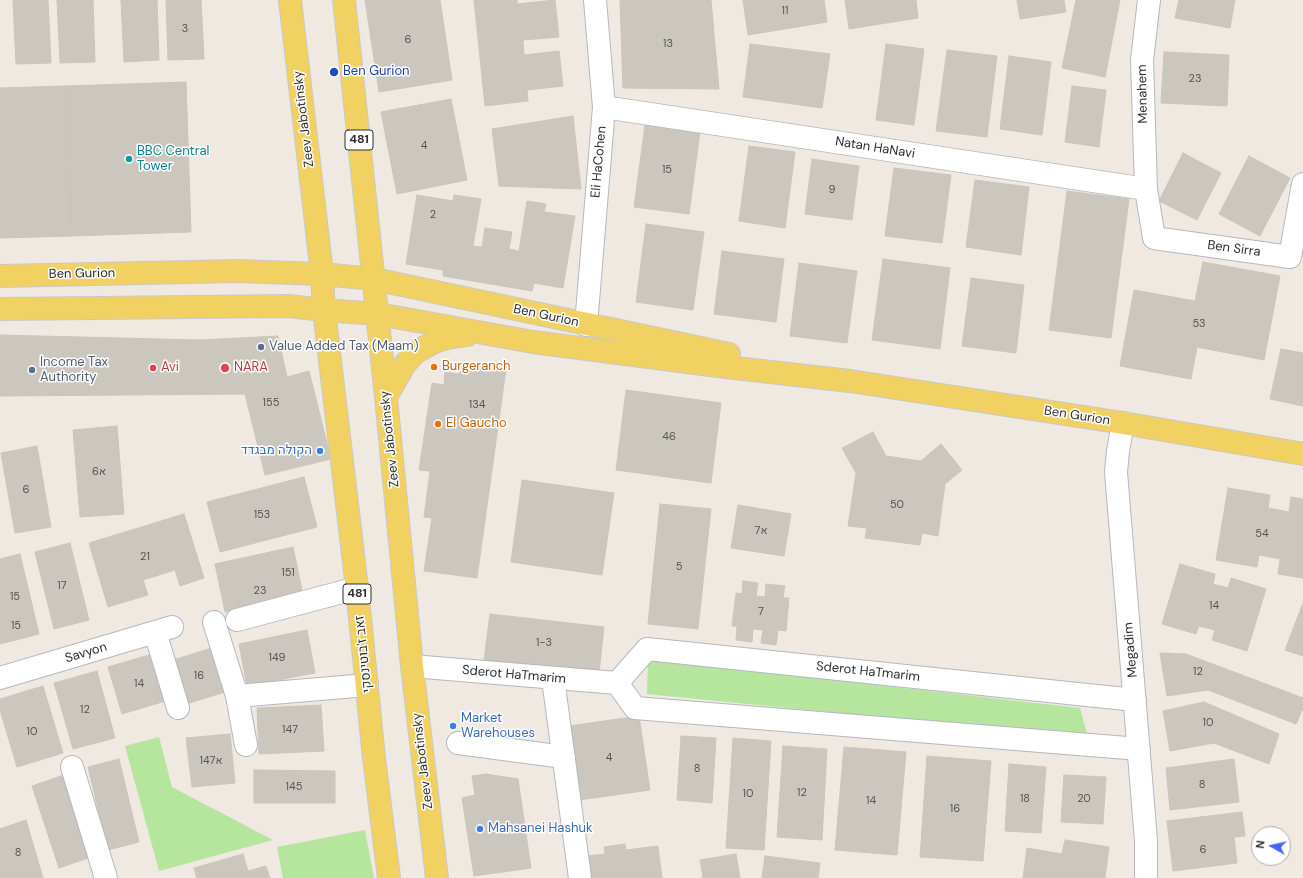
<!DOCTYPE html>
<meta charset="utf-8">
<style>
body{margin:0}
#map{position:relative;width:1303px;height:878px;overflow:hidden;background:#efe9e1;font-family:"DM Sans",sans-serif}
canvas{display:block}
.north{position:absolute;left:1251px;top:826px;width:40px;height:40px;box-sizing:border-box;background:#fff;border:1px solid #ababab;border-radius:50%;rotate:278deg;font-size:11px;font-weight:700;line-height:16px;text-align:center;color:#2e2e2e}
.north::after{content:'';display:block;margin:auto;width:14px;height:18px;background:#4264fb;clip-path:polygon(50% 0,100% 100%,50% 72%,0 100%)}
</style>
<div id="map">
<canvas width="1303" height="878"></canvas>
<div class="north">N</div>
</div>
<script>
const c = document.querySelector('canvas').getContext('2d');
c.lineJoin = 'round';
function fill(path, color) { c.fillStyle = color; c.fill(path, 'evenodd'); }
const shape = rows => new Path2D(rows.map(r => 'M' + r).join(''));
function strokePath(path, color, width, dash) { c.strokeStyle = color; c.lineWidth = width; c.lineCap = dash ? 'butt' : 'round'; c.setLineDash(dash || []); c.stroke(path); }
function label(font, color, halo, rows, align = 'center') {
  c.font = font + ' "DM Sans",Heebo,sans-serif'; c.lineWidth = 3; c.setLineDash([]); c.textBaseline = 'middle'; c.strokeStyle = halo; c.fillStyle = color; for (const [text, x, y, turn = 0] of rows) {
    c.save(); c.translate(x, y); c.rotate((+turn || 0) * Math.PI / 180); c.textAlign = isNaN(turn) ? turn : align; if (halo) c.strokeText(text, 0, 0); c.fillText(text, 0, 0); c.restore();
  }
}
const green = shape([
 [648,659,1080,708,1088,738,647,694],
 [159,737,172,787,273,840,159,871,125,746],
 [365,830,374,878,283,878,277,847]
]);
const building = shape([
 [13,0,48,0,51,63,16,64,13,0],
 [57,0,93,0,95,62,60,63,57,0],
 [121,0,157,0,159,60,124,62,121,0],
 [166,0,201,0,204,59,168,60,166,0],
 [365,0,440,0,452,80,379,92,365,0],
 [474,0,517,0,517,4,555,0,559,37,523,40,524,55,559,51,563,86,527,90,528,101,485,106,474,0],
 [620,0,711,0,719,89,623,88,620,0],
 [743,0,824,0,827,22,748,35,743,0],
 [845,0,916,0,918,18,849,29,845,0],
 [1017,0,1064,0,1066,12,1020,19,1017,0],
 [1076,0,1120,0,1105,77,1062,68,1076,0],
 [1179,0,1235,0,1230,28,1175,18,1179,0],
 [750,44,830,54,822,108,743,97,750,44],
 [886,44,924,49,914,125,876,120,886,44],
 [947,50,997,56,987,137,936,131,947,50],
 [1164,52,1229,55,1227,106,1161,103,1164,52],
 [1009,56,1051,62,1042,135,1000,129,1009,56],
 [186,82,191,232,72,236,67,86,186,82],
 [67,86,72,236,0,238,0,88,67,86],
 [1072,86,1106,90,1099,147,1065,142,1072,86],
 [451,99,467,180,397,194,381,112,451,99],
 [573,116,581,189,499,186,492,129,573,116],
 [645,125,700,132,689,214,634,207,645,125],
 [749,146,795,152,785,228,739,221,749,146],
 [1183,153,1221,173,1197,220,1159,201,1183,153],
 [1249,156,1290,178,1260,236,1219,214,1249,156],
 [812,159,859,166,852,220,805,214,812,159],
 [894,168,951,175,942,243,885,236,894,168],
 [975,180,1029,187,1021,255,966,247,975,180],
 [1067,191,1129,199,1111,338,1049,330,1067,191],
 [417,195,453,201,454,195,481,199,473,246,482,247,485,228,512,232,509,249,519,251,527,201,546,204,544,212,575,216,563,288,534,283,532,291,443,276,443,270,406,264,417,195],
 [646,224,704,232,693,310,636,302,646,224],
 [722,251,784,259,776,322,714,314,722,251],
 [883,259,950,268,940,349,872,340,883,259],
 [1203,262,1280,276,1264,360,1197,347,1191,379,1120,366,1134,290,1195,301,1203,262],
 [799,263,857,271,847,343,790,336,799,263],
 [971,278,1024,285,1016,353,962,346,971,278],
 [0,335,199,340,278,336,287,377,309,371,331,459,265,475,245,394,0,396,0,335],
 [1281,349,1303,353,1303,406,1270,399,1281,349],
 [461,363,506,369,477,578,424,571,432,518,424,517,430,471,419,470,432,383,444,385,445,372,459,374,461,363],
 [626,390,721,403,711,483,616,470,626,390],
 [117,426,124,514,80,517,73,430,117,426],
 [873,432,886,456,921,461,941,444,962,470,945,484,938,536,922,533,920,545,865,538,867,528,848,526,856,473,842,448,873,432],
 [37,446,51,527,15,533,1,453,37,446],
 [304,477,317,527,220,552,207,502,304,477],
 [522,480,614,493,602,575,511,562,522,480],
 [1228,488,1270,495,1268,508,1289,512,1291,497,1303,499,1303,578,1278,574,1280,559,1259,555,1257,567,1216,560,1228,488],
 [660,504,711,509,698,629,648,624,660,504],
 [738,505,791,514,784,556,731,548,738,505],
 [184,514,204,578,180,586,175,570,143,580,148,595,108,607,89,543,184,514],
 [70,543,89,620,54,629,35,552,70,543],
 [293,547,303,595,225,612,215,564,293,547],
 [20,554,39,634,0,644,0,559,20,554],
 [1180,564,1215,574,1213,584,1228,588,1231,578,1266,589,1247,651,1212,640,1215,630,1199,626,1196,634,1162,624,1180,564],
 [743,581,758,583,756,596,765,597,766,584,785,586,783,598,789,598,786,631,778,630,776,645,761,643,763,630,753,629,752,642,736,640,737,626,732,626,736,593,742,594,743,581],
 [1303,603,1303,656,1285,650,1303,603],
 [490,614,604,627,599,673,484,660,490,614],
 [307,630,315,673,247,686,239,644,307,630],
 [212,648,225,692,186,704,173,660,212,648],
 [156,653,169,700,122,714,108,667,156,653],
 [1160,653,1186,654,1303,698,1303,708,1296,724,1208,690,1167,696,1160,653],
 [97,671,115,738,73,749,54,683,97,671],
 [43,686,63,753,17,767,0,710,0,699,43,686],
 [1204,702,1279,734,1269,764,1214,743,1170,751,1163,711,1204,702],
 [321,705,324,751,259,754,257,708,321,705],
 [639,716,650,790,579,800,569,726,639,716],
 [230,734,235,783,192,787,186,738,230,734],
 [681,736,716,738,712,803,677,800,681,736],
 [733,738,771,741,764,850,726,848,733,738],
 [783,746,827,749,822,840,777,837,783,746],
 [844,747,906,752,897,855,835,850,844,747],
 [927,756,991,761,983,861,920,857,927,756],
 [119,759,139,842,108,850,88,767,119,759],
 [1234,759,1239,802,1170,810,1166,768,1234,759],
 [1009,764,1046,767,1041,833,1005,831,1009,764],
 [254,770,335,771,335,803,254,803,254,770],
 [486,774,518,779,531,868,474,876,462,798,475,795,472,776,486,774],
 [64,775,91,857,59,868,32,786,64,775],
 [1064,775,1106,777,1103,824,1061,822,1064,775],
 [1242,812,1245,836,1234,837,1237,863,1173,871,1167,821,1242,812],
 [26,820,43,878,0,878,0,829,26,820],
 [1065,840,1109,847,1105,878,1023,878,1027,848,1062,854,1065,840],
 [625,844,626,850,658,846,662,878,589,878,586,856,605,854,604,847,625,844],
 [243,854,248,871,266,866,270,878,197,878,194,868,243,854],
 [736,854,740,878,703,878,700,860,736,854],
 [765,856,820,863,818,878,762,878,765,856]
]);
const minor = shape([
 [1149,0,1142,60,1146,189,1154,238,1290,257,1303,184],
 [604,107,1146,189],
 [586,325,604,107,595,0],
 [1123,423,1118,451,1116,472,1146,841,1146,878],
 [237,620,357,588],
 [214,622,237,696,246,745],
 [155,632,178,708],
 [412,666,617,683,635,708,1139,749],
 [0,678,172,627],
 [553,679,580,878],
 [617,683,647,649,1135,700],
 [237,696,367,685],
 [458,743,564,757],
 [72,767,106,878]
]);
const major = shape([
 [290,0,322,274,324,310,357,588,374,758,389,878],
 [344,0,386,397,412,666,437,878],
 [0,276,238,271,322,274,374,279,729,354],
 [0,309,288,306,324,310,378,314,533,342,726,367,850,381,1123,423,1303,454],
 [386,397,405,364,415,353,425,347,437,341,447,338,467,335]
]);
const markers = [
 [334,72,5,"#1a4fb4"],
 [129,159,4,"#0f9aa8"],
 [261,347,4,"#5c6f8a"],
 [434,367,4,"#e8710a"],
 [153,368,4,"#e0444e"],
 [225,368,5,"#e0444e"],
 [32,370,4,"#5c6f8a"],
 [438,424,4,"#e8710a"],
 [320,451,4,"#3f7fe0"],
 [453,726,4,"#3f7fe0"],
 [480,829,4,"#3f7fe0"]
];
const numberNames = [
 ["11",785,11],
 ["3",185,29],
 ["6",408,40],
 ["13",668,44],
 ["23",1195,79],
 ["4",424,146],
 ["15",667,170],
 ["9",832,190],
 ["2",433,215],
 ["53",1199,324],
 ["155",271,403],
 ["134",477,405],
 ["46",669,437],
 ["6א",99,472],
 ["6",26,490],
 ["50",897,505],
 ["153",262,515],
 ["7א",761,531],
 ["54",1262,534],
 ["21",145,557],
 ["5",679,567],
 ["151",288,573],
 ["17",62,586],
 ["23",260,591],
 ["15",15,597],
 ["14",1214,606],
 ["7",761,612],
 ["15",16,626],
 ["1-3",544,643],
 ["149",277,658],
 ["12",1198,672],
 ["16",199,676],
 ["14",139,684],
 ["12",85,710],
 ["10",1208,723],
 ["147",290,730],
 ["10",32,732],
 ["4",609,758],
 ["147א",211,761],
 ["8",697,769],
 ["8",1202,785],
 ["145",294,787],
 ["12",802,793],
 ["10",748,794],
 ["18",1025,799],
 ["20",1084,799],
 ["14",871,801],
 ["16",955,809],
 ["6",1203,850],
 ["8",18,853]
];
const shields = [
 [359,140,28],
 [357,594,28]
];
const shieldNames = [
 ["481",359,140],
 ["481",357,594]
];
const transitNames = [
 ["Ben Gurion",343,72]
];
const streetNames = [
 ["Menahem",1143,94,-91],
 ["Zeev Jabotinsky",304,119,-97],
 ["Natan HaNavi",875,148,9],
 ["Eli HaCohen",599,162,-85],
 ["Ben Sirra",1234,249,8],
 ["Ben Gurion",82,274,-1],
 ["Ben Gurion",546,316,12],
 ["Ben Gurion",1077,416,9],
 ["Zeev Jabotinsky",390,439,-96],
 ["Megadim",1131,650,-95],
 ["Savyon",86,653,-17],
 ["זאב ז'בוטינסקי",364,654,-96],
 ["Sderot HaTmarim",868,672,6],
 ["Sderot HaTmarim",514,675,5],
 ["Zeev Jabotinsky",423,761,-97]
];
const cultureNames = [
 ["BBC Central",137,152],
 ["Tower",137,167]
];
const serviceNames = [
 ["Value Added Tax (Maam)",269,347],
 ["Income Tax",40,363],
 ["Authority",40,378]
];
const foodNames = [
 ["Burgeranch",442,367],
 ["El Gaucho",446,424]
];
const healthNames = [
 ["Avi",161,368],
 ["NARA",234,368]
];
const shopNames = [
 ["הקולה מבגדד",312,451,"right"],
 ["Market",461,719],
 ["Warehouses",461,734],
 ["Mahsanei Hashuk",488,829]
];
fill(green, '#b6e59e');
fill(building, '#cbc7bf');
strokePath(building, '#cbc5ba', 1);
strokePath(minor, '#b4b7c1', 24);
strokePath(major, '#c9c9c9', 24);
strokePath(minor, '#fff', 22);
strokePath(major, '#f2d163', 22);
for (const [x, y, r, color] of markers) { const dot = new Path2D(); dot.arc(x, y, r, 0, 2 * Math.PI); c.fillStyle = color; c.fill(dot); strokePath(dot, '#fff', 1.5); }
label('11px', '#555452', null, numberNames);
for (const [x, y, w] of shields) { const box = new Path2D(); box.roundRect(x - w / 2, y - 10, w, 20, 3); c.fillStyle = '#fff'; c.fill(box); strokePath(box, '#2e2e2e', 1); }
label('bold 12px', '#2e2e2e', null, shieldNames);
label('13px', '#164399', '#fff', transitNames, 'left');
label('13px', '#2e2e2e', '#fff', streetNames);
label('13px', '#0d838f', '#fff', cultureNames, 'left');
label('13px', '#4e5e75', '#fff', serviceNames, 'left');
label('13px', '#c56008', '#fff', foodNames, 'left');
label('13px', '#be3a42', '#fff', healthNames, 'left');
label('13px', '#366cbe', '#fff', shopNames, 'left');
</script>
